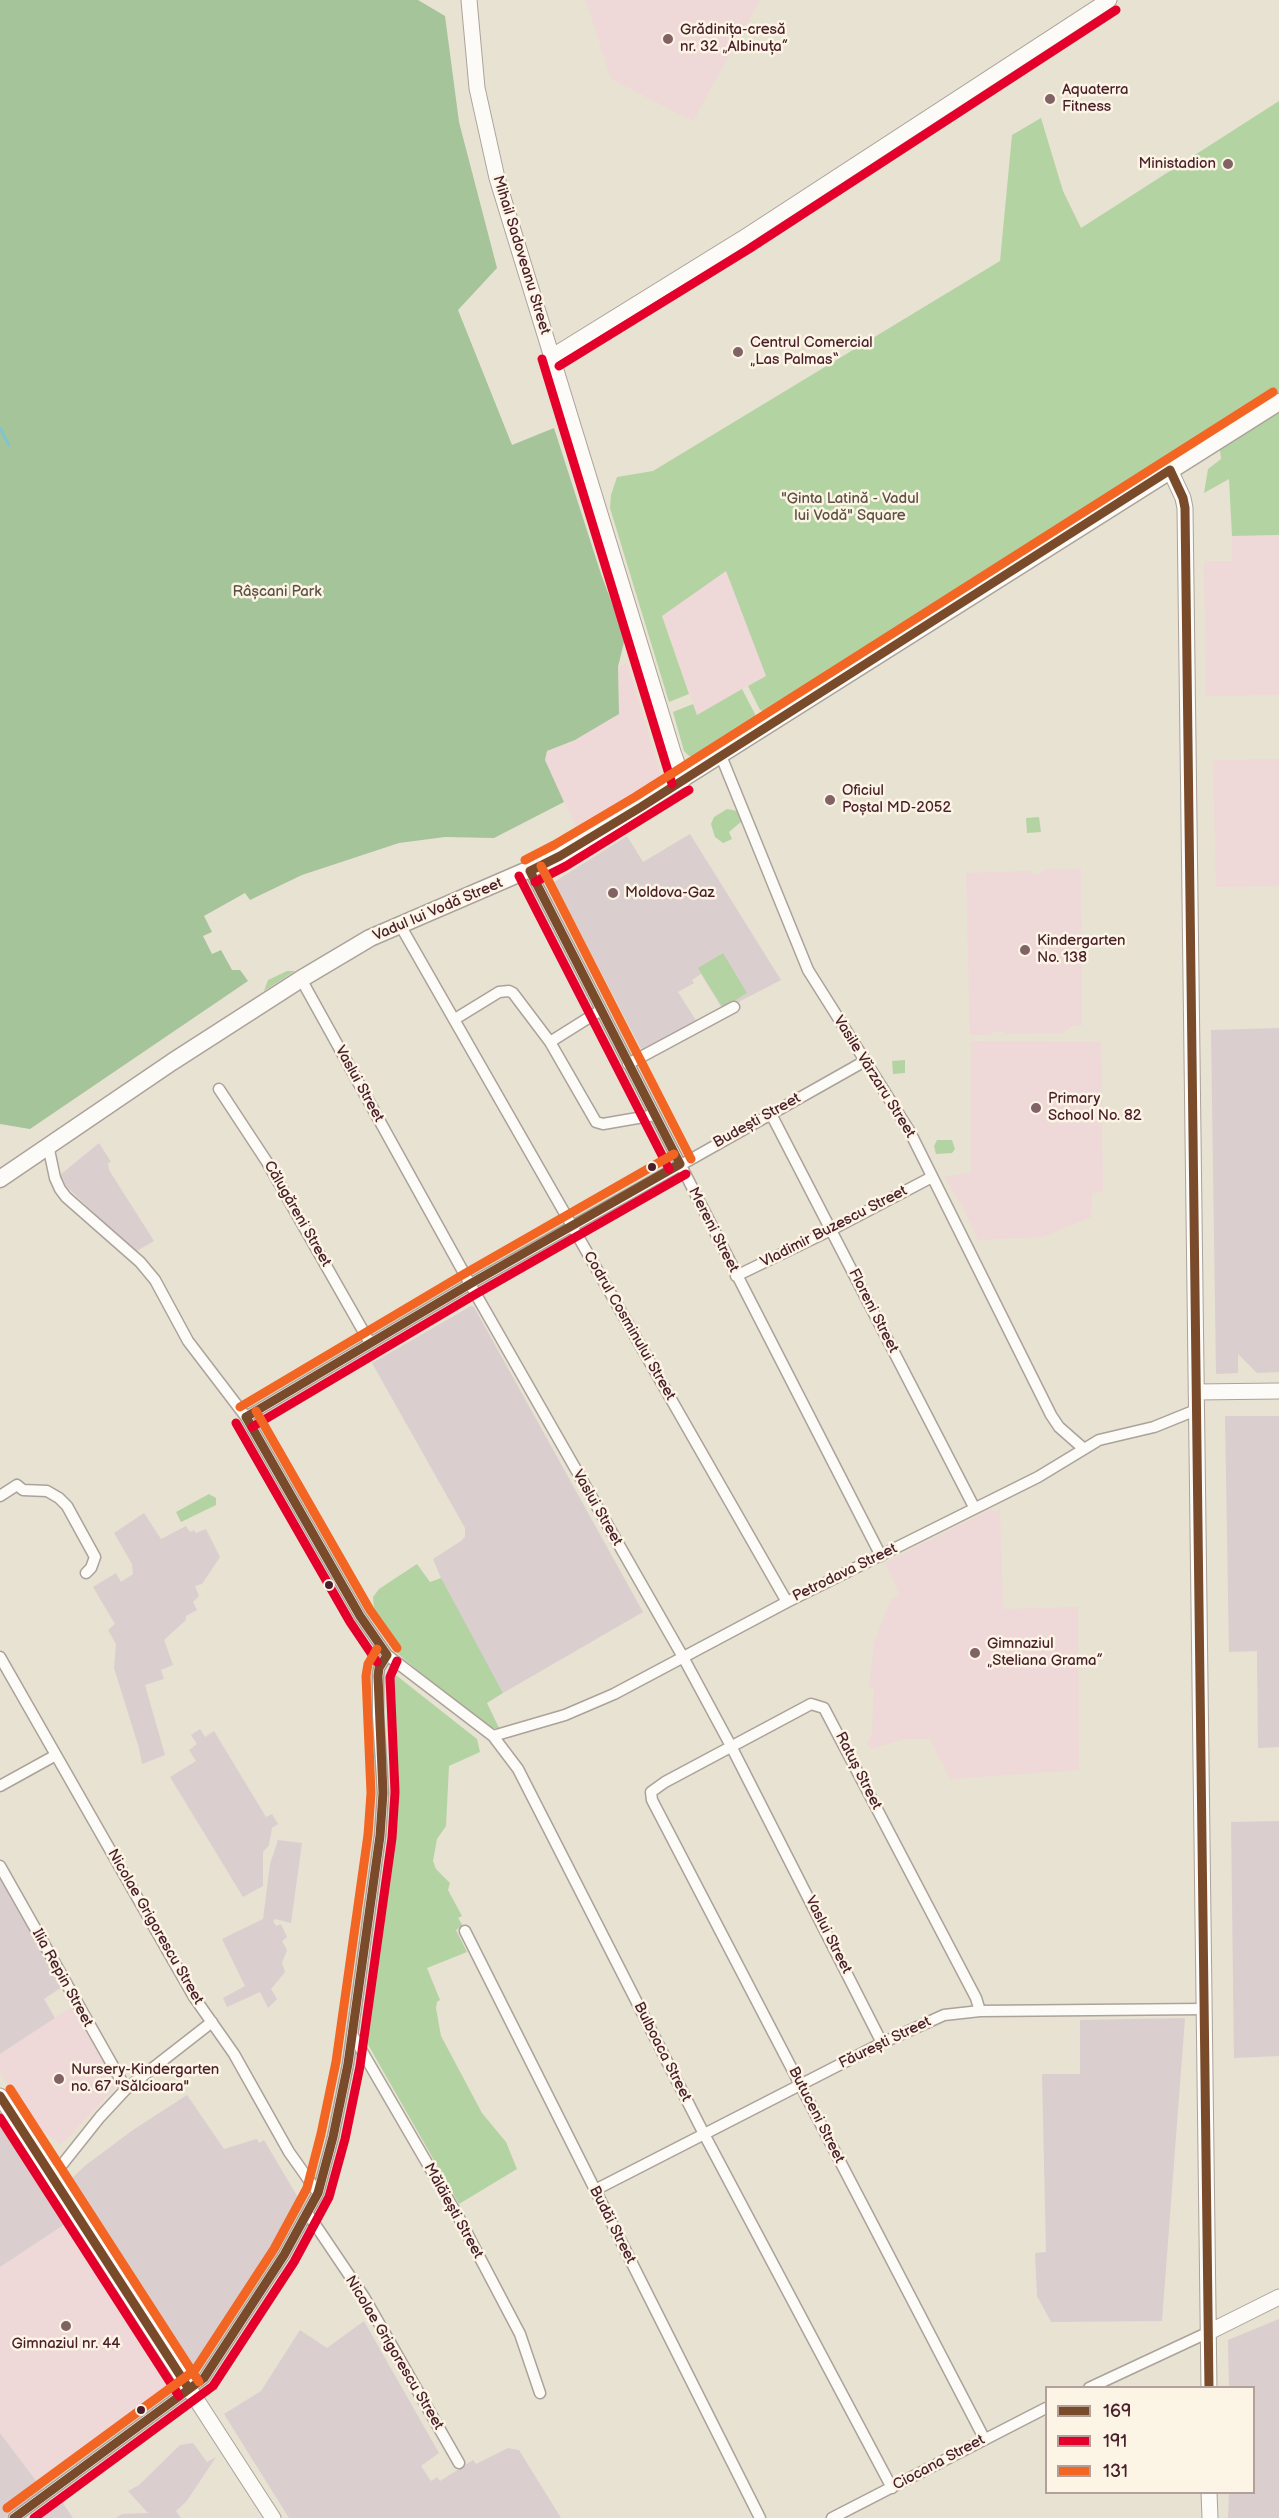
<!DOCTYPE html>
<meta charset="utf-8">
<style>
body{margin:0}
#map{position:relative;width:1279px;height:2518px;overflow:hidden;background:#e8e2d2;font-family:"Balsamiq Sans",sans-serif}
canvas{display:block}
.legend{position:absolute;left:1045px;top:2386px;width:210px;height:108px;box-sizing:border-box;background:#fcf5e5;border:2px solid #b59f9b;margin:0;padding:8px 10px;list-style:none;font-size:18px;color:#4a1f2b}
.legend li{display:flex;align-items:center;gap:12px;height:30px}
.legend b{width:30px;border:2px solid #b59f9b}
</style>
<div id="map">
<canvas width="1279" height="2518"></canvas>
<ul class="legend">
<li><b style="height:8px;background:#7a4b2a"></b>169</li>
<li><b style="height:8px;background:#e4002b"></b>191</li>
<li><b style="height:8px;background:#f26522"></b>131</li>
</ul>
</div>
<script>
const c = document.querySelector('canvas').getContext('2d');
c.lineJoin = 'round';
function fill(path, color) { c.fillStyle = color; c.fill(path, 'evenodd'); }
const shape = rows => new Path2D(rows.map(r => 'M' + r).join(''));
function strokePath(path, color, width, dash) { c.strokeStyle = color; c.lineWidth = width; c.lineCap = dash ? 'butt' : 'round'; c.setLineDash(dash || []); c.stroke(path); }
function label(font, color, halo, rows, align = 'center') {
  c.font = font + ' "Balsamiq Sans",sans-serif'; c.lineWidth = 5; c.setLineDash([]); c.textBaseline = 'middle'; c.strokeStyle = halo; c.fillStyle = color; for (const [text, x, y, turn = 0] of rows) {
    c.save(); c.translate(x, y); c.rotate((+turn || 0) * Math.PI / 180); c.textAlign = isNaN(turn) ? turn : align; if (halo) c.strokeText(text, 0, 0); c.fillText(text, 0, 0); c.restore();
  }
}
const built = shape([
 [586,0,760,0,693,121,611,79],
 [1279,535,1279,695,1206,696,1204,561,1232,561,1232,536],
 [726,570,766,676,697,715,662,616],
 [627,663,662,779,577,829,545,760,547,751,575,740,619,714,618,667],
 [1279,759,1279,886,1216,887,1213,760],
 [1081,869,1082,1026,1072,1026,1063,1033,1007,1034,1002,1031,994,1032,989,1035,970,1035,966,873,1030,871,1032,875,1039,874,1044,870],
 [971,1041,1101,1042,1103,1192,1092,1193,1091,1217,1043,1237,978,1240,964,1210,944,1176,971,1173],
 [991,1509,994,1512,1000,1509,1003,1609,1078,1607,1079,1770,950,1779,930,1739,904,1739,871,1749,867,1745,872,1733,874,1687,869,1687,874,1643,891,1599,899,1594,885,1563],
 [71,2007,117,2085,63,2143,60,2144,34,2124,0,2073,0,2054],
 [66,2223,170,2385,39,2485,0,2433,0,2267]
]);
const industrial = shape([
 [690,834,781,980,723,1010,701,974,692,980,694,983,678,992,697,1022,642,1051,554,882,627,836,643,862],
 [1279,1028,1279,1372,1257,1373,1238,1354,1238,1373,1216,1374,1211,1030],
 [99,1143,111,1162,108,1163,109,1170,154,1241,135,1252,67,1187,60,1175],
 [471,1306,474,1307,643,1612,503,1693,448,1595,433,1559,461,1541,465,1537,465,1528,372,1363],
 [1225,1416,1279,1416,1279,1747,1258,1748,1257,1651,1229,1652],
 [144,1513,161,1539,186,1526,190,1532,194,1530,196,1533,206,1529,220,1557,202,1584,195,1586,199,1596,193,1602,197,1610,186,1616,186,1620,164,1640,173,1665,161,1670,164,1679,145,1685,165,1755,142,1764,139,1748,114,1668,116,1644,108,1630,115,1624,93,1587,116,1573,121,1582,133,1574,132,1564,114,1533],
 [200,1729,205,1737,214,1731,266,1817,272,1814,278,1824,272,1828,269,1845,263,1852,263,1886,243,1897,170,1777,196,1761,189,1750,197,1744,191,1735],
 [1279,1821,1279,2056,1234,2058,1231,1822],
 [278,1840,302,1843,291,1923,275,1919,273,1921,276,1926,281,1924,287,1937,282,1941,287,1950,282,1963,285,1972,271,1989,277,1999,268,2008,260,1992,227,2007,223,1998,245,1986,222,1939,263,1919,270,1864],
 [0,1876,62,1987,44,1999,55,2018,0,2054],
 [1185,2018,1162,2321,1051,2322,1037,2296,1035,2253,1046,2252,1042,2074,1080,2074,1080,2020],
 [187,2095,224,2149,253,2140,257,2139,259,2143,264,2140,303,2206,203,2367,195,2370,72,2178,86,2165,133,2130],
 [0,2123,65,2224,0,2267],
 [1279,2319,1279,2518,1228,2518,1229,2493,1254,2492,1254,2388,1229,2387,1228,2340],
 [364,2321,439,2453,421,2466,431,2481,437,2477,440,2481,473,2460,476,2464,508,2448,519,2450,561,2518,289,2518,224,2414,261,2391,300,2330,327,2348],
 [0,2433,43,2490,5,2518,0,2518],
 [193,2443,207,2462,216,2457,186,2502,176,2511,181,2518,116,2518,122,2514,148,2513,128,2491,139,2485,180,2445],
 [58,2496,73,2518,31,2518]
]);
const green = shape([
 [1279,101,1279,392,770,713,760,710,748,686,766,676,726,571,662,616,689,694,669,702,610,508,611,495,617,477,653,471,1000,261,1012,135,1041,118,1063,191,1081,228],
 [1279,412,1279,535,1232,536,1229,479,1204,493,1208,469,1221,459,1220,450],
 [742,689,757,718,756,723,702,758,689,756,684,751,673,712,693,704,697,715],
 [727,809,738,811,742,821,729,832,732,839,723,843,715,837,711,824,714,817],
 [1039,817,1041,832,1027,833,1026,818],
 [723,953,747,993,723,1008,698,968],
 [287,971,295,971,264,991,268,980],
 [905,1060,905,1073,893,1074,892,1061],
 [937,1140,952,1140,955,1149,952,1153,936,1154,934,1146],
 [209,1494,216,1498,216,1505,181,1522,176,1512],
 [417,1564,430,1582,441,1578,503,1693,487,1703,499,1728,491,1728,475,1718,397,1653,384,1636,374,1610,373,1597,379,1589],
 [393,1675,397,1676,477,1739,480,1752,449,1766,446,1826,437,1839,433,1861,436,1869,450,1883,448,1890,462,1916,458,1918,463,1926,456,1930,467,1952,427,1968,440,2000,437,2002,436,2008,441,2036,482,2113,506,2142,517,2169,459,2204,362,2034,393,1799,385,1678]
]);
const forest = shape([
 [0,0,418,0,445,16,459,122,497,268,458,310,512,445,554,428,601,574,625,638,618,667,619,714,575,740,547,751,545,760,564,802,494,838,445,837,399,843,302,875,250,900,245,893,204,916,212,932,203,936,212,954,221,950,232,970,240,970,248,981,30,1129,0,1124]
]);
const stream = shape([
 [0,428,9,445]
]);
const street = shape([
 [721,756,808,970,910,1132,1051,1415,1059,1427,1084,1449],
 [530,871,881,1556],
 [400,925,787,1602],
 [301,979,470,1284,683,1657,732,1748,882,2043],
 [455,1019,499,992,509,991,513,993,550,1042,601,1010],
 [550,1042,596,1122,603,1124,655,1115],
 [628,1064,734,1007],
 [219,1089,267,1162,370,1343],
 [771,1114,974,1507],
 [48,1145,55,1178,60,1189,66,1197,140,1262,155,1280,188,1341,246,1417,360,1616,387,1655,493,1736,518,1769,704,2134,892,2488],
 [736,1276,831,1230,932,1177],
 [246,1417,470,1284,865,1061],
 [0,1496,17,1485,23,1490,47,1491,59,1498,67,1506,95,1557,91,1568,86,1573],
 [0,1657,194,1997,234,2054,289,2152,318,2193],
 [493,1736,565,1715,614,1694,787,1602,1038,1477,1099,1440,1154,1427,1196,1410],
 [0,1786,56,1755],
 [0,1866,126,2089],
 [465,1931,760,2518],
 [980,2011,976,1998,824,1708,811,1704,665,1782,651,1792,652,1800,984,2438],
 [352,2034,459,2218,520,2334,540,2393],
 [53,2176,100,2117,126,2089,212,2022],
 [595,2190,882,2043,944,2015,980,2011,1204,2009],
 [308,2214,364,2297,459,2463],
 [1089,2388,1209,2332],
 [14,2518,204,2378,284,2255,318,2193,333,2137,348,2064,380,1836,383,1793,378,1716,378,1676,379,1668,387,1655],
 [832,2518,1046,2408]
]);
const secondary = shape([
 [469,0,477,88,497,178,673,752,683,780],
 [553,356,742,239,1109,0],
 [1170,470,1183,498,1185,508,1209,2388],
 [1196,1392,1279,1391],
 [0,2096,273,2518],
 [1209,2332,1279,2297],
 [1209,2492,1210,2518]
]);
const primary = shape([
 [0,1179,172,1062,301,979,370,938,560,856,1279,402]
]);
const bus1 = shape([
 [1170,470,1183,498,1185,508,1209,2388],
 [530,871,560,856,641,807,1170,470],
 [530,871,680,1164],
 [246,1417,470,1284,680,1164],
 [246,1417,360,1616,387,1655],
 [0,2096,189,2389],
 [14,2518,204,2378,284,2255,318,2193,333,2137,348,2064,380,1836,383,1793,378,1676,379,1668,387,1655]
]);
const bus2 = shape([
 [542,359,672,784],
 [559,366,749,249,1116,10],
 [519,876,669,1169],
 [535,882,566,866,689,790],
 [236,1423,350,1622,377,1662],
 [252,1427,476,1294,686,1174],
 [0,2118,179,2396],
 [34,2518,213,2386,294,2262,329,2197,345,2139,360,2066,392,1838,395,1792,390,1677,397,1661]
]);
const bus3 = shape([
 [525,860,554,845,635,797,1273,392],
 [541,866,691,1159],
 [240,1407,464,1274,674,1154],
 [256,1411,370,1610,397,1648],
 [10,2089,199,2382],
 [7,2508,195,2370,274,2249,307,2188,321,2134,336,2062,368,1835,371,1793,366,1676,368,1664,377,1649]
]);
const markers = [
 [668,39,6,"#816365"],
 [1050,99,6,"#816365"],
 [1228,164,6,"#816365"],
 [738,352,6,"#816365"],
 [830,800,6,"#816365"],
 [613,893,6,"#816365"],
 [1025,950,6,"#816365"],
 [1036,1108,6,"#816365"],
 [652,1167,5,"#4a1f2b"],
 [329,1585,5,"#4a1f2b"],
 [975,1653,6,"#816365"],
 [59,2079,6,"#816365"],
 [66,2326,6,"#816365"],
 [141,2410,5,"#4a1f2b"]
];
const poiNames = [
 ["Grădinița-cresă",680,30],
 ["nr. 32 „Albinuța”",680,47],
 ["Aquaterra",1062,90],
 ["Fitness",1062,107],
 ["Ministadion",1216,164,"right"],
 ["Centrul Comercial",750,343],
 ["„Las Palmas“",750,360],
 ["Oficiul",842,791],
 ["Poștal MD-2052",842,808],
 ["Moldova-Gaz",625,893],
 ["Kindergarten",1037,941],
 ["No. 138",1037,958],
 ["Primary",1048,1099],
 ["School No. 82",1048,1116],
 ["Gimnaziul",987,1644],
 ["„Steliana Grama”",987,1661],
 ["Nursery-Kindergarten",71,2070],
 ["no. 67 \"Sălcioara\"",71,2087],
 ["Gimnaziul nr. 44",66,2344,"center"]
];
const streetNames = [
 ["Mihail Sadoveanu Street",521,255,73],
 ["Vadul lui Vodă Street",438,910,-23],
 ["Vasile Vărzaru Street",874,1077,58],
 ["Vaslui Street",359,1084,61],
 ["Budești Street",757,1121,-29],
 ["Călugăreni Street",297,1214,60],
 ["Vladimir Buzescu Street",834,1227,-27],
 ["Mereni Street",713,1230,63],
 ["Floreni Street",873,1311,63],
 ["Codrul Cosminului Street",629,1326,60],
 ["Vaslui Street",597,1508,60],
 ["Petrodava Street",845,1573,-26],
 ["Ratuș Street",858,1771,63],
 ["Nicolae Grigorescu Street",155,1927,60],
 ["Vaslui Street",828,1935,63],
 ["Ilia Repin Street",62,1978,61],
 ["Făurești Street",885,2043,-26],
 ["Bulboaca Street",662,2052,63],
 ["Butuceni Street",816,2115,63],
 ["Mălăiești Street",453,2211,61],
 ["Budăi Street",612,2225,63],
 ["Nicolae Grigorescu Street",394,2353,59],
 ["Ciocana Street",939,2463,-28]
];
const parkNames = [
 ["\"Ginta Latină - Vadul",850,499],
 ["lui Vodă\" Square",850,516],
 ["Râșcani Park",277,592]
];
fill(built, '#efd8d8');
fill(industrial, '#dbcecf');
fill(green, '#b4d3a3');
fill(forest, '#a5c49a');
strokePath(stream, '#7fc5d0', 3);
strokePath(street, '#aba29a', 13);
strokePath(secondary, '#aba29a', 17);
strokePath(primary, '#aba29a', 19);
strokePath(street, '#fcfbf8', 10);
strokePath(secondary, '#fcfbf8', 15);
strokePath(primary, '#fcfbf8', 16);
strokePath(bus1, '#7a4b2a', 9);
strokePath(bus2, '#e4002b', 9);
strokePath(bus3, '#f26522', 9);
for (const [x, y, r, color] of markers) { const dot = new Path2D(); dot.arc(x, y, r, 0, 2 * Math.PI); c.fillStyle = color; c.fill(dot); strokePath(dot, '#fcf5e5', 2); }
label('15px', '#4a1f2b', '#fcf5e5', poiNames, 'left');
label('15px', '#4a1f2b', '#fcf5e5', streetNames);
label('15px', '#5d5143', '#fcf5e5', parkNames);
</script>
